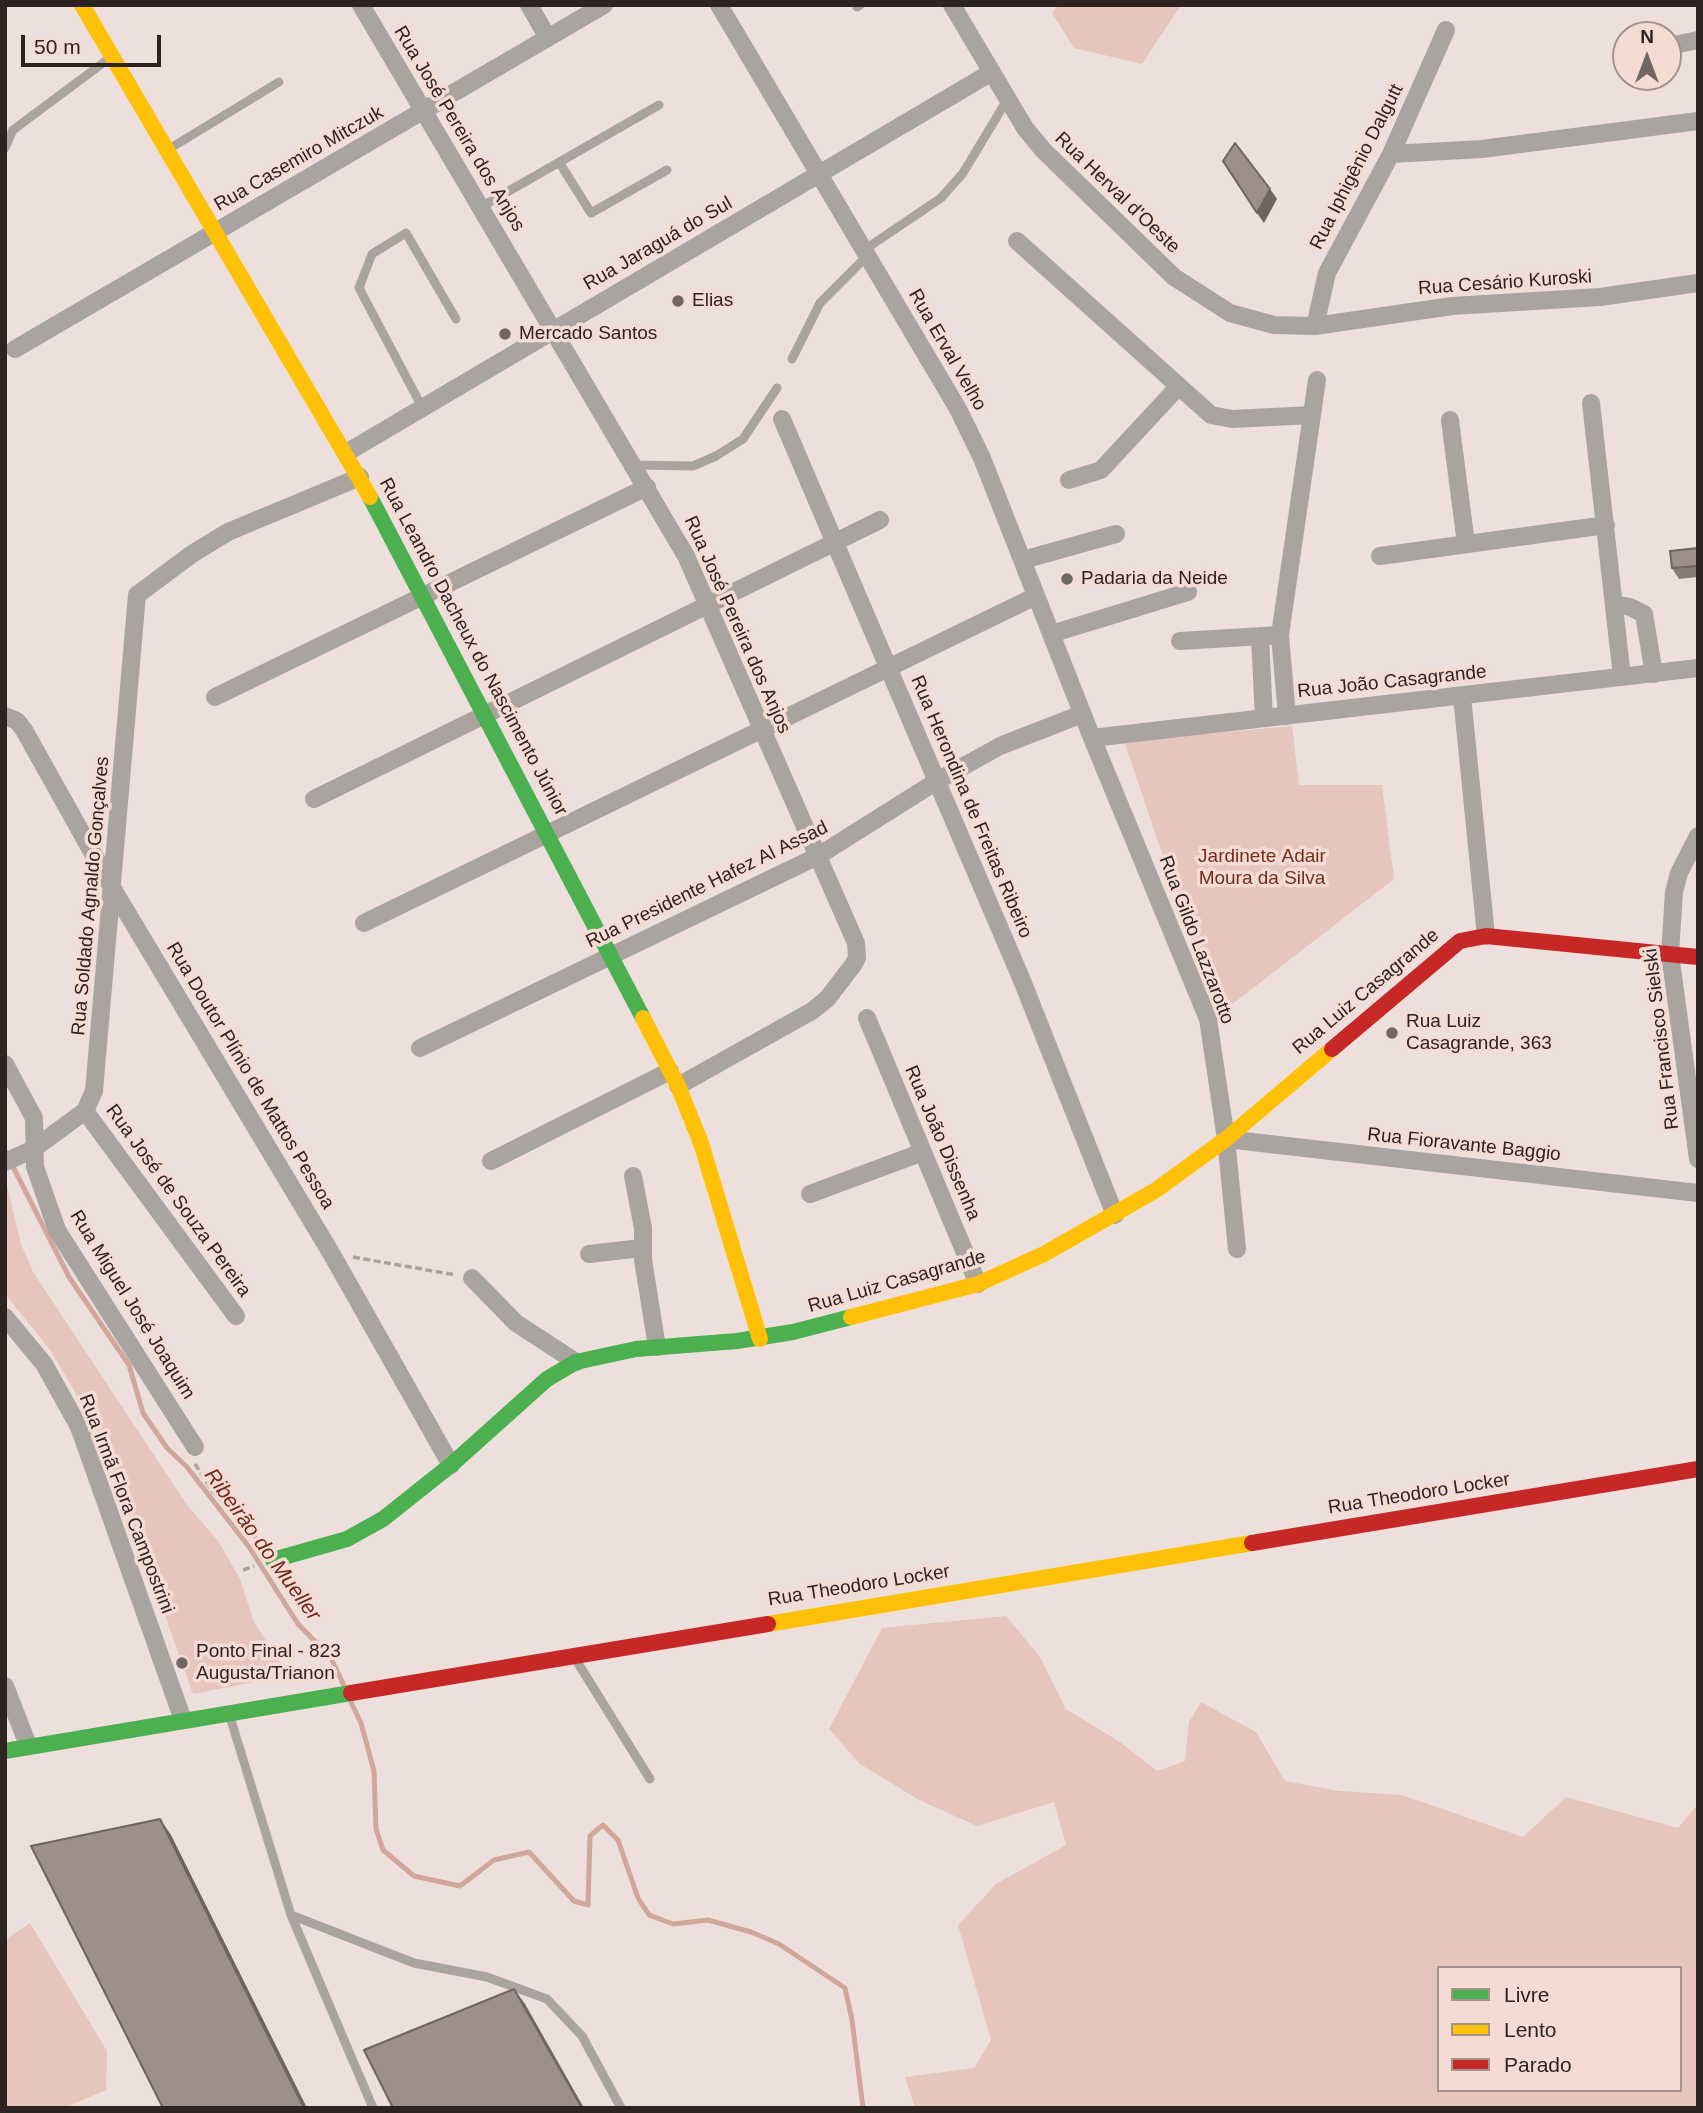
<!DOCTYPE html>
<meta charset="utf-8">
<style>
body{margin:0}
#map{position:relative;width:1703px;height:2113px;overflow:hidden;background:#ede0dc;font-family:Helvetica,sans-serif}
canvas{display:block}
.frame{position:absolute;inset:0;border:7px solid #2d2422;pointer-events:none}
.legend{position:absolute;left:1437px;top:1966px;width:245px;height:126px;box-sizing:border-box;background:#f4dcd5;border:2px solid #a4928d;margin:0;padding:9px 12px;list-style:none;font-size:21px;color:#2d2422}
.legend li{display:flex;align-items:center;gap:14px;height:35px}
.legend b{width:35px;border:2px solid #a4928d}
.north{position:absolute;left:1612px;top:21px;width:70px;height:70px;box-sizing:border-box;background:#f4dcd5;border:2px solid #a4928d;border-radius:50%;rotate:0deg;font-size:19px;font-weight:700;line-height:28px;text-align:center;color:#2d2422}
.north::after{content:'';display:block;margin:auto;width:24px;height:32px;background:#706663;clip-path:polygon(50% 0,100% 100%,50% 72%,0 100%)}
.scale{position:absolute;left:21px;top:35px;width:140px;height:32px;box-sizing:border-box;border:4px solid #2d2422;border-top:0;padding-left:9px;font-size:21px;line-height:24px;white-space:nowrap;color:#2d2422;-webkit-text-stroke:5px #f4dcd5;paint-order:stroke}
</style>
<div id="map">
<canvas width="1703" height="2113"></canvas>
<div class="frame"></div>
<ul class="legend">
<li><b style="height:9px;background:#4caf50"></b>Livre</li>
<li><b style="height:9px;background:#ffc107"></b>Lento</li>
<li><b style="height:9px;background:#c62828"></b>Parado</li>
</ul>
<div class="north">N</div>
<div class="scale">50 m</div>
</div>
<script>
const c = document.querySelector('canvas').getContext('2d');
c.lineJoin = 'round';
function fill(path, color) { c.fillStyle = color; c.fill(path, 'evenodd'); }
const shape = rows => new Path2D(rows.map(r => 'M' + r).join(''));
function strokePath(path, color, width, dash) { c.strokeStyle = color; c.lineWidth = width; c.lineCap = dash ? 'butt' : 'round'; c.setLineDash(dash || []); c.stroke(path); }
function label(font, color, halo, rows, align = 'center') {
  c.font = font + ' Helvetica,sans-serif'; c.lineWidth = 7; c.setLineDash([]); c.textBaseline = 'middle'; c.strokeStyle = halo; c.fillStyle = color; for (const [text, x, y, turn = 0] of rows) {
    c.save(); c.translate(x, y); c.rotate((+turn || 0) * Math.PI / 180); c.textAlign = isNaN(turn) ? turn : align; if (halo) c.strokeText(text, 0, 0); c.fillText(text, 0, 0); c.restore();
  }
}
const green = shape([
 [1058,5,1181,5,1142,64,1074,48,1052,13],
 [1292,726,1299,785,1382,785,1394,879,1217,1016,1124,741],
 [5,1177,21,1244,33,1272,187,1505,219,1542,240,1579,254,1622,289,1675,193,1694,102,1439,51,1351,5,1294],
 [1006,1616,1040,1657,1066,1709,1120,1742,1157,1771,1185,1761,1189,1722,1201,1702,1256,1732,1285,1781,1339,1791,1402,1795,1523,1837,1566,1797,1678,1828,1698,1804,1698,2108,915,2108,905,2077,974,2068,991,2040,958,1925,996,1884,1066,1845,1054,1802,977,1826,919,1800,860,1764,829,1729,882,1628],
 [1439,1968,1680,1968,1680,2090,1439,2090],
 [30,1923,107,2051,106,2090,64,2108,5,2108,5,1940]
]);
const stream = shape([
 [5,1151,69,1277,129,1365,143,1413,167,1448,187,1467,249,1547,298,1624,331,1658,345,1688],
 [350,1700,361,1723,374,1771,376,1829,383,1850,414,1876,460,1886,494,1860,529,1852,574,1901,588,1905,590,1836,603,1825,618,1840,638,1898,649,1915,673,1924,708,1920,751,1932,779,1944,845,1988,852,2020,863,2108]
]);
const path = shape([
 [353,1257,456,1275],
 [195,1464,212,1491,240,1518,261,1544],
 [243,1570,254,1566]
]);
const lane = shape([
 [857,7,860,5],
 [5,148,13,130,111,57],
 [169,149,279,82],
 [559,162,591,213,667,170],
 [481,207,659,105],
 [864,250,941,198,963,173,1007,100],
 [792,359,820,303,867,256],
 [422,407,359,288,372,254,406,233,456,319],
 [635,465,693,466,716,456,743,439,777,388],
 [576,1660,650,1779],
 [230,1717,291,1915,373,2108],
 [291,1915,414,1963,487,1977,547,1999,582,2036,621,2108]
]);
const street = shape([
 [361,5,686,556,856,943,857,958,853,965,827,999,812,1011,678,1086],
 [529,5,548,38],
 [719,5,958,409,982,458,1092,738,1208,1019,1226,1139,1237,1249],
 [952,5,1025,128,1043,150,1174,277,1230,313,1274,325,1315,326,1452,306,1600,297,1698,283],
 [1674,45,1698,40],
 [1391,154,1482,149,1698,121],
 [1017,241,1211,415,1232,419,1312,415],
 [1315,326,1327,273,1391,154,1446,30],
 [15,349,604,5],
 [1591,403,1622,677],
 [782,419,1021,978,1115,1215],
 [1450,420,1466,544],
 [346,453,992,72],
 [1069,480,1101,470,1178,387],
 [1380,556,1606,525],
 [1023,560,1116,534],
 [1615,604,1630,607,1644,614,1654,674],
 [1051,634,1188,592],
 [1260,636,1264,718],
 [1180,641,1280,635],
 [1462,696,1486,936],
 [215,697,647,487],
 [5,716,17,721,24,730,114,891,331,1253,451,1465],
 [1287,716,1280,635,1317,380],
 [1092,738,1698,668],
 [314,799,880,520],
 [1698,836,1679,873,1674,892,1670,954,1698,1159],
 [364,923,1036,596],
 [867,1018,978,1284],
 [420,1048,818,856,937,781,1000,746,1082,714],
 [5,1064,34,1118,35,1167,57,1230,195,1447],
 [85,1111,236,1316],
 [1226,1139,1698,1193],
 [491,1161,670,1071],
 [5,1162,32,1150,85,1111,94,1091,137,595,192,554,228,532,360,477],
 [633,1176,643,1228,643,1260,657,1347],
 [810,1194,923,1152],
 [589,1254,642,1248],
 [472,1278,516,1323,576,1362],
 [5,1317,44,1364,79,1427,183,1720],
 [5,1686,28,1745]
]);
const fast = shape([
 [370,497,643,1018],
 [273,1560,347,1539,383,1519,451,1465,547,1379,576,1362,636,1349,737,1341,793,1332,851,1317],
 [5,1751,351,1693]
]);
const slow = shape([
 [82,5,370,497],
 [643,1018,678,1086,701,1143,760,1339],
 [851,1317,978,1284,1044,1254,1156,1190,1226,1139,1332,1049],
 [768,1624,1252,1543]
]);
const jam = shape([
 [1332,1049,1460,941,1486,936,1698,957],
 [1252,1543,1698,1469],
 [351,1693,768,1624]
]);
const wall = shape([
 [1698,548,1698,577,1679,579,1672,568]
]);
const shadedWall = shape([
 [1270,189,1277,199,1264,223,1257,213],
 [160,1819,171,1835,307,2108,304,2108],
 [514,1989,525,2004,584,2108,582,2108]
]);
const building = shape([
 [1235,143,1270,189,1257,213,1223,161,1235,143],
 [1698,548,1698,566,1672,568,1670,551,1698,548],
 [160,1819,304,2108,163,2108,31,1846,160,1819],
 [514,1989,582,2108,393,2108,364,2050,514,1989]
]);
const markers = [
 [678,301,7,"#706663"],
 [505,334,7,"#706663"],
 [1067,579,7,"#706663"],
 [1392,1033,7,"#706663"],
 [182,1663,7,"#706663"]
];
const streetNames = [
 ["Rua José Pereira dos Anjos",459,129,59],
 ["Rua Casemiro Mitczuk",299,159,-30],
 ["Rua Iphigênio Dalgutt",1357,167,-63],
 ["Rua Herval d'Oeste",1117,193,44],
 ["Rua Jaraguá do Sul",658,244,-30],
 ["Rua Cesário Kuroski",1505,283,-4],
 ["Rua Erval Velho",947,350,60],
 ["Rua José Pereira dos Anjos",737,625,66],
 ["Rua Leandro Dacheux do Nascimento Júnior",473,647,62],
 ["Rua João Casagrande",1392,682,-6],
 ["Rua Herondina de Freitas Ribeiro",971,807,67],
 ["Rua Presidente Hafez Al Assad",707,885,-26],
 ["Rua Soldado Agnaldo Gonçalves",91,896,-85],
 ["Rua Gildo Lazzarotto",1196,940,69],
 ["Rua Luiz Casagrande",1366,992,-40],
 ["Rua Francisco Sielski",1662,1039,-97],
 ["Rua Doutor Plínio de Mattos Pessoa",250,1076,59],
 ["Rua João Dissenha",942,1143,67],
 ["Rua Fioravante Baggio",1464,1145,6],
 ["Rua José de Souza Pereira",178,1201,54],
 ["Rua Luiz Casagrande",897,1282,-16],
 ["Rua Miguel José Joaquim",132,1305,58],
 ["Rua Theodoro Locker",1419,1494,-9],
 ["Rua Irmã Flora Campostrini",126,1504,69],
 ["Rua Theodoro Locker",859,1586,-9]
];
const poiNames = [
 ["Elias",692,301],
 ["Mercado Santos",519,334],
 ["Padaria da Neide",1081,579],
 ["Rua Luiz",1406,1022],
 ["Casagrande, 363",1406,1044],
 ["Ponto Final - 823",196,1652],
 ["Augusta/Trianon",196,1674]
];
const parkNames = [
 ["Jardinete Adair",1262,857],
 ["Moura da Silva",1262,879]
];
const waterNames = [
 ["Ribeirão do Mueller",262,1545,54]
];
fill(green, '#e6c5bc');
strokePath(stream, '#d2a79b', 5);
strokePath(path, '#a9a3a0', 3.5, [7, 3.5]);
strokePath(lane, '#aaa4a1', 9);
strokePath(street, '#aaa4a1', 18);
strokePath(fast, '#4caf50', 16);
strokePath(slow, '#ffc107', 16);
strokePath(jam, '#c62828', 16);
fill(wall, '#897b78');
fill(shadedWall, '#6f6461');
fill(building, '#9f8f8b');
strokePath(building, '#6f6461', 2);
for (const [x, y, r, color] of markers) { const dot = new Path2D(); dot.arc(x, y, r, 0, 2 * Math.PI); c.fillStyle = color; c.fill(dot); strokePath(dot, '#f4dcd5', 2.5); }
label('19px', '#2d2422', '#f4dcd5', streetNames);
label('19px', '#2d2422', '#f4dcd5', poiNames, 'left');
label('19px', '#742e1c', '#f4dcd5', parkNames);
label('italic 21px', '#6f2918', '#f4dcd5', waterNames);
</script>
